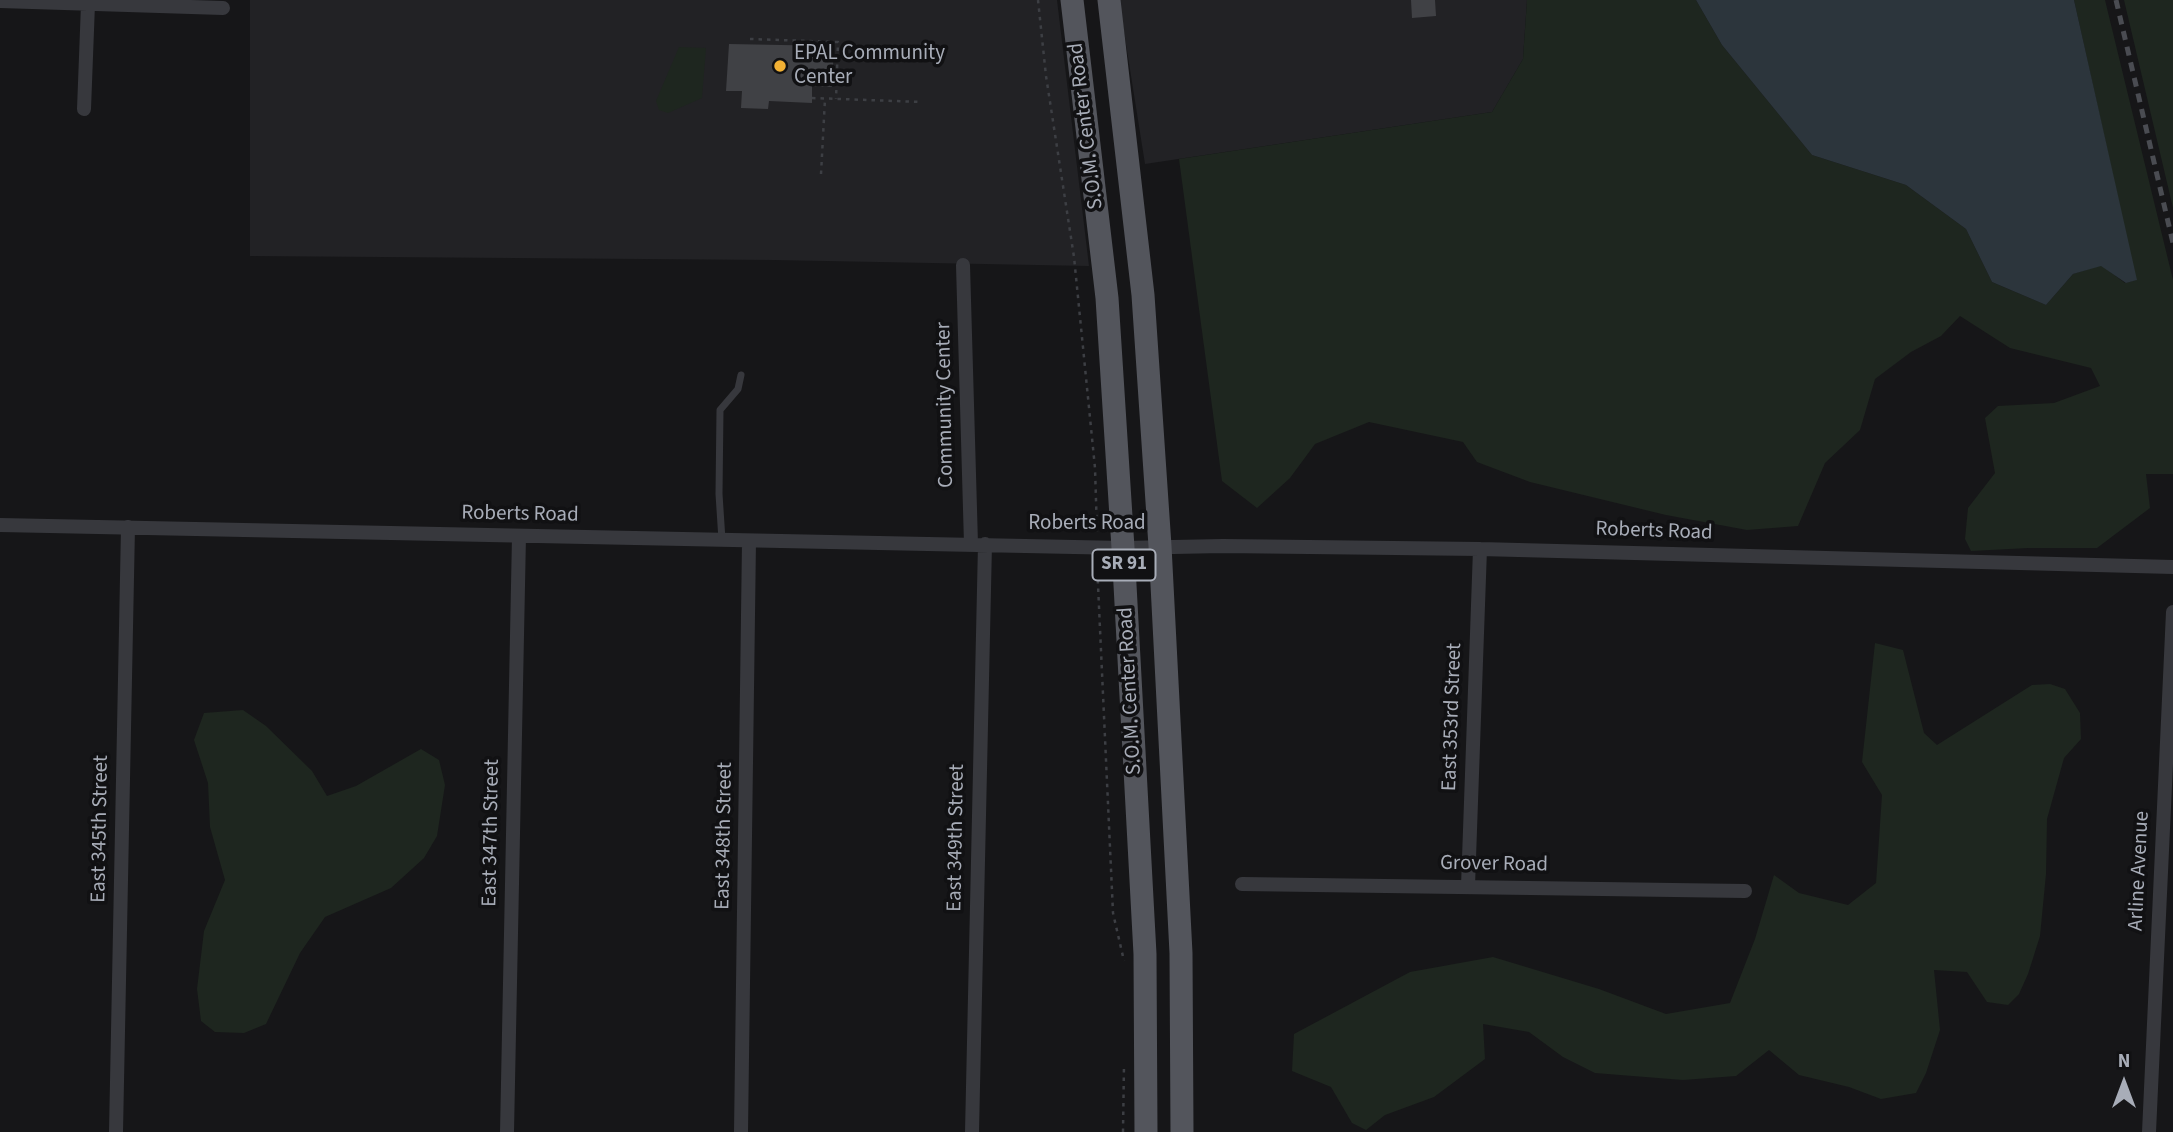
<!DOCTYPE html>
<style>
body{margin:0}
#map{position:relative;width:2173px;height:1132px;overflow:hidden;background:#161618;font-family:"Source Sans 3",sans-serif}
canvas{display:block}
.north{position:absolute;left:2089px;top:1048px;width:70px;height:70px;-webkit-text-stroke:5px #111113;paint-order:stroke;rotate:0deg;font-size:19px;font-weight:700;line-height:28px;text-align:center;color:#a8adb8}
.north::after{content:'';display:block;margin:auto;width:24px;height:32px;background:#a8adb8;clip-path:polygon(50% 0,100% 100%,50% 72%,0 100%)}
</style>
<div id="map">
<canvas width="2173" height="1132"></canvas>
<div class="north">N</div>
</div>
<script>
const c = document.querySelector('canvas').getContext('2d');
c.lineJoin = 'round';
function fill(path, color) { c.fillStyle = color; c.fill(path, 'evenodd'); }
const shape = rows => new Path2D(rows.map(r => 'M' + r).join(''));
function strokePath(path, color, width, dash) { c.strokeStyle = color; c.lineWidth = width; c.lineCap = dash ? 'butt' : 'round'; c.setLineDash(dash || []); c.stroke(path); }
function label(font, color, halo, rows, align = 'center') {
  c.font = font + ' "Source Sans 3",sans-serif'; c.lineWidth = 7; c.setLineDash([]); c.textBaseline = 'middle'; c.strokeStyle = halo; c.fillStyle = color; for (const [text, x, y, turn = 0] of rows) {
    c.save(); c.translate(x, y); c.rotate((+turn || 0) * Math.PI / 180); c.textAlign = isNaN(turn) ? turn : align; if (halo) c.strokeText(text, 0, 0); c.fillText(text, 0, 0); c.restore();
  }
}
const built = shape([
 [250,0,1057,0,1089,266,773,260,250,256],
 [1119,0,1527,0,1523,59,1492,112,1145,164]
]);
const green = shape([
 [1527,0,1696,0,1722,45,1812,155,1906,185,1966,229,1992,282,2046,305,2073,274,2101,265,2125,283,2136,280,2074,0,2105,0,2173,280,2173,474,2146,474,2150,508,2097,548,2028,548,1971,551,1965,539,1968,508,1995,473,1985,418,1998,406,2054,403,2100,386,2091,368,2010,348,1960,316,1941,336,1911,352,1875,379,1860,430,1825,463,1798,526,1747,530,1666,515,1530,482,1477,462,1463,442,1369,422,1315,444,1290,478,1257,508,1222,481,1179,159,1492,112,1523,59],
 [2124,0,2173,0,2173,208],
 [679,47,706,48,702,98,668,113,659,110,656,101],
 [1875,643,1903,650,1924,733,1937,745,2032,685,2050,684,2065,689,2080,713,2081,739,2064,758,2047,819,2046,874,2040,936,2028,974,2019,994,2008,1005,1987,1002,1967,972,1934,970,1940,1030,1926,1073,1916,1093,1881,1099,1849,1087,1799,1075,1769,1050,1736,1076,1683,1080,1595,1073,1563,1057,1529,1032,1483,1024,1485,1059,1434,1097,1385,1115,1366,1130,1352,1123,1331,1087,1292,1071,1294,1034,1410,972,1493,957,1599,989,1666,1014,1730,1003,1755,939,1774,875,1799,893,1848,905,1876,883,1882,795,1862,762],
 [243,710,266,726,312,771,327,796,356,786,421,749,439,760,445,785,437,836,424,858,391,888,325,917,300,953,266,1024,244,1033,215,1032,201,1021,197,989,204,931,225,880,210,827,208,783,194,740,204,713]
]);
const water = shape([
 [1696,0,2074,0,2137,280,2126,283,2101,266,2073,274,2046,305,1992,282,1966,229,1906,185,1812,155,1722,45]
]);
const building = shape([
 [1411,0,1435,0,1436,16,1412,18],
 [729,44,834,46,832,87,812,86,812,103,769,101,768,109,741,108,742,91,726,91]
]);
const path = shape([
 [1038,0,1046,76,1074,257,1095,468,1097,532],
 [750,39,838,42,836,99],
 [812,98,922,102],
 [821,174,825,99],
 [1097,563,1113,913,1124,961],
 [1123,1132,1124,1065]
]);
const lane = shape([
 [722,540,719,494,720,410,738,389,741,375]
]);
const street = shape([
 [0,1,223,8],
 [84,109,88,4],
 [963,265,971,544],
 [0,525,1123,548,1223,546,1480,549,2173,567],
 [1242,884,1745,891],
 [1468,886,1480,549],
 [116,1132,128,527],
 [507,1132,519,536],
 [741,1132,749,541],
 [972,1132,985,544],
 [2149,1132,2173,612]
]);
const primary = shape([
 [1072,0,1107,298,1123,548,1145,954,1146,1132],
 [1109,0,1143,295,1160,546,1181,953,1182,1132]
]);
const rail = shape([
 [2116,0,2173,243]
]);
const markers = [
 [780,66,7,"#f2b134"]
];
const shields = [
 [1124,565,63]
];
const shieldNames = [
 ["SR 91",1124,565]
];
const poiNames = [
 ["EPAL Community",794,54],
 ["Center",794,78]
];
const streetNames = [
 ["S.O.M. Center Road",1087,126,-97],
 ["Community Center",946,405,-91],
 ["Roberts Road",520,515,1],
 ["Roberts Road",1087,524],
 ["Roberts Road",1654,532,2],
 ["S.O.M. Center Road",1131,691,-93],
 ["East 353rd Street",1453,717,-88],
 ["East 345th Street",101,829,-89],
 ["East 347th Street",492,833,-89],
 ["East 348th Street",725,836,-89],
 ["East 349th Street",957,838,-89],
 ["Grover Road",1494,865,1],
 ["Arline Avenue",2140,871,-87]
];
fill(built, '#222225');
fill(green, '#1e261f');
fill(water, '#2c353c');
fill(building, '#404145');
strokePath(path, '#3d3f44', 2.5, [3.5, 5]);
strokePath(lane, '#37383d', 7);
strokePath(street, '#37383d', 14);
strokePath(primary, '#53555c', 23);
strokePath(rail, '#4a4c52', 5, [9, 7]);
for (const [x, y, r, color] of markers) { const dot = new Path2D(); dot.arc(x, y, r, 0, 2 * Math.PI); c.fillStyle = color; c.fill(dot); strokePath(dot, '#111113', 2.5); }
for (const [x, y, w] of shields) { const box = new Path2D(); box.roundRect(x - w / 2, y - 15.5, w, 31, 5); c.fillStyle = '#111113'; c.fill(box); strokePath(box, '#a8adb8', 2); }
label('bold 19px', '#a8adb8', null, shieldNames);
label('21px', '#a8adb8', '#111113', poiNames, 'left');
label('21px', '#a8adb8', '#111113', streetNames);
</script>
